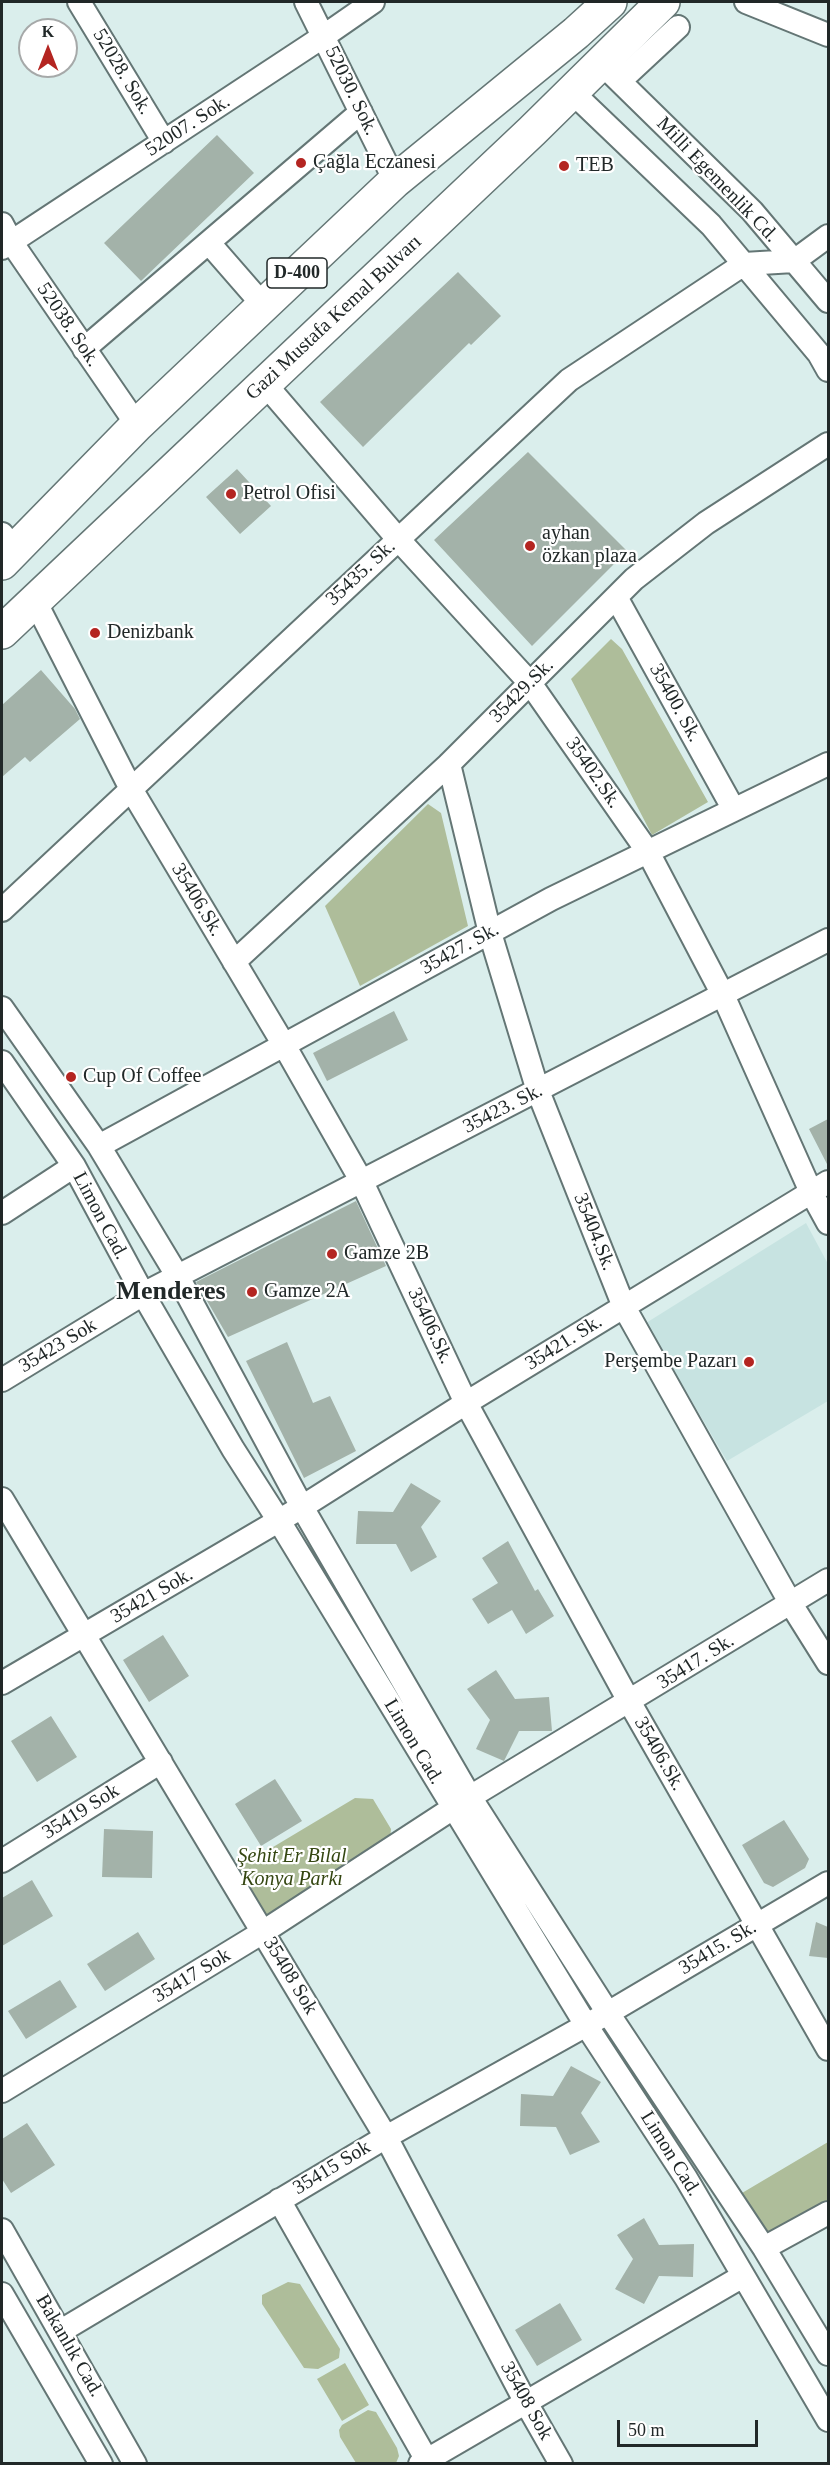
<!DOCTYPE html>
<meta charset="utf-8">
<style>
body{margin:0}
#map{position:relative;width:830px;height:2465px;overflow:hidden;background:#daeeec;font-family:Georgia,serif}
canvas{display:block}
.frame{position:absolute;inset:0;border:3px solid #212828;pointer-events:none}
.north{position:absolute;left:18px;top:18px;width:60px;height:60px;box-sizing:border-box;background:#fff;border:2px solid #a6a9a9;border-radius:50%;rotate:0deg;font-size:16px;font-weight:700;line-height:24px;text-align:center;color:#212828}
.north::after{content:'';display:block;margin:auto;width:21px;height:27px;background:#b42521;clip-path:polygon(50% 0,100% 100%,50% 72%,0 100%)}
.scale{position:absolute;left:617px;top:2420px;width:141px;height:27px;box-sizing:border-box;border:3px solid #212828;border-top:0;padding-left:8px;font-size:18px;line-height:21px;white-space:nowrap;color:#212828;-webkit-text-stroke:4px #fff;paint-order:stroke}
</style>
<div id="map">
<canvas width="830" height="2465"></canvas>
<div class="frame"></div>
<div class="north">K</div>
<div class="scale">50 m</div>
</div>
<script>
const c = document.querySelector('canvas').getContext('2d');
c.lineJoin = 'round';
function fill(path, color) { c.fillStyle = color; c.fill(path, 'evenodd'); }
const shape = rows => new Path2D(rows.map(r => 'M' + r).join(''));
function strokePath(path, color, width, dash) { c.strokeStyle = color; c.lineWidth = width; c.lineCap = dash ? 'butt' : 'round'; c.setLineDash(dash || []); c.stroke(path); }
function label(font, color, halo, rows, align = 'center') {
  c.font = font + ' Georgia,serif'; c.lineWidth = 4.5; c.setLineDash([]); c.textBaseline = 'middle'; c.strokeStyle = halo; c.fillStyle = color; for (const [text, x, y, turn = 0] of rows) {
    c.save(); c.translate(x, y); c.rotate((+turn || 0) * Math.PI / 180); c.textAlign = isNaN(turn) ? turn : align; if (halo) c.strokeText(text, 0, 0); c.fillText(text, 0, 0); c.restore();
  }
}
const built = shape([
 [806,1223,828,1264,828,1401,727,1461,646,1323]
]);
const green = shape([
 [611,639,622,649,708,802,652,835,571,679],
 [428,804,441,813,468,926,360,986,325,906],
 [355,1798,373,1799,391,1829,390,1839,377,1850,265,1916,234,1876,238,1868],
 [828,2142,828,2210,765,2239,737,2196],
 [288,2282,300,2284,340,2349,339,2358,318,2369,304,2368,262,2304,262,2295],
 [345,2363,369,2405,342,2421,317,2379],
 [368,2410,376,2412,397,2448,399,2456,396,2463,356,2463,340,2437,339,2430,342,2425]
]);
const building = shape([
 [217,135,254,173,141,281,104,243],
 [458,272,501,316,471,345,469,343,363,447,320,402],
 [528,452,627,551,532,646,434,540],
 [237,469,271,506,240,534,206,497],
 [41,670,75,709,80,719,30,762,25,757,2,777,2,705],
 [394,1011,408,1040,327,1081,313,1053],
 [828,1119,828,1166,809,1129],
 [356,1201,386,1266,228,1337,196,1282],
 [287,1342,313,1403,330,1396,356,1451,304,1478,246,1361],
 [411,1483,441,1501,421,1527,437,1557,411,1572,396,1544,356,1544,358,1511,393,1512],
 [508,1541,535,1591,538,1589,554,1616,526,1634,512,1610,488,1624,472,1599,498,1583,482,1558],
 [163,1635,189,1676,149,1702,123,1660],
 [496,1670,515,1699,549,1697,552,1731,519,1731,504,1761,476,1749,490,1720,467,1689],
 [51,1716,77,1757,37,1782,11,1741],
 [275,1779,302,1821,261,1846,235,1804],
 [784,1820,809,1859,805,1868,773,1887,764,1883,742,1845],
 [104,1829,153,1831,152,1878,102,1877],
 [32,1880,53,1916,2,1946,2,1898],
 [816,1922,828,1927,828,1958,809,1956],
 [138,1932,155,1959,105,1991,87,1964],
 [60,1980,77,2007,26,2039,8,2011],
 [571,2066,601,2082,581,2113,600,2142,570,2155,556,2127,520,2126,521,2094,553,2096],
 [27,2123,55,2165,11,2193,2,2179,2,2139],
 [644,2218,659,2245,694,2244,693,2277,659,2276,644,2304,615,2289,633,2259,617,2235],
 [560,2303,582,2340,537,2366,515,2330]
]);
const minor = shape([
 [79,2,164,142],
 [306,2,395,181],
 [746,2,828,35],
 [601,63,752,211,828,301],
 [620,81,678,27],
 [572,92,711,225,819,354,828,370],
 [2,224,12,243,137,425],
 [209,243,263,305],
 [2,248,324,36,373,2],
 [84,349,361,112],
 [265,384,398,539,530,683,648,852,723,995,811,1192,828,1223],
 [2,534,15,550],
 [616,597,734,810],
 [35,601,131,789,284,1045,362,1182,466,1403,630,1703,828,2049],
 [449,764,490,933,538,1091,624,1307,791,1604,828,1663],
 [2,910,569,380,744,264,794,261,828,236],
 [234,962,449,764,634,579,706,523,828,444],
 [2,1008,99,1146,178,1277,302,1507,470,1797,608,2013,764,2248,828,2354],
 [2,1062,74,1166,143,1294,233,1449,279,1521,586,2025,686,2178,828,2420],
 [99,1146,551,899,828,764],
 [2,1213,74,1166],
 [2,1380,143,1294,828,940],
 [2,1499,386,2137,525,2401,561,2464],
 [2,1683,302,1507,466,1403,828,1182],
 [2,1861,161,1762],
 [2,2091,263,1932,470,1797,828,1580],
 [279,2200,429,2464],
 [2,2230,135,2464],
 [764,2248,828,2213],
 [2,2294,101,2464],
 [61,2331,386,2137,608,2013,828,1883],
 [420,2464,743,2276]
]);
const highway = shape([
 [2,563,137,425,395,181,576,33,610,2],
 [2,632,532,131,663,2]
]);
const markers = [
 [301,163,6,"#b42521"],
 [564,166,6,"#b42521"],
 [231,494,6,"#b42521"],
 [530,546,6,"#b42521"],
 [95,633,6,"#b42521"],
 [71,1077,6,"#b42521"],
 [332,1254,6,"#b42521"],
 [252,1292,6,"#b42521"],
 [749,1362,6,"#b42521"]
];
const shields = [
 [297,273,60]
];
const shieldNames = [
 ["D-400",297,273]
];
const streetNames = [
 ["52028. Sok.",122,72,59],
 ["52030. Sok.",351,91,64],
 ["52007. Sok.",188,126,-33],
 ["Milli Egemenlik Cd.",717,180,46],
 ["Gazi Mustafa Kemal Bulvarı",334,318,-43],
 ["52038. Sok.",68,325,56],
 ["35435. Sk.",361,573,-43],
 ["35429.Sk.",522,691,-45],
 ["35400. Sk.",675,703,61],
 ["35402.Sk.",593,773,55],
 ["35406.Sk.",197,900,59],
 ["35427. Sk.",460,949,-29],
 ["35423. Sk.",503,1109,-27],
 ["Limon Cad.",100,1216,62],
 ["35404.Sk.",594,1232,68],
 ["35406.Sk.",430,1326,65],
 ["35421. Sk.",564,1343,-32],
 ["35423 Sok",58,1346,-31],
 ["35421 Sok.",152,1596,-30],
 ["35417. Sk.",696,1662,-32],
 ["Limon Cad.",413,1742,59],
 ["35406.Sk.",659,1754,60],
 ["35419 Sok",81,1812,-32],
 ["35415. Sk.",718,1948,-31],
 ["35417 Sok",192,1976,-31],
 ["35408 Sok",290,1976,59],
 ["Limon Cad.",670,2154,58],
 ["35415 Sok",332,2168,-31],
 ["Bakanlık Cad.",69,2346,60],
 ["35408 Sok",526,2401,61]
];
const poiNames = [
 ["Çağla Eczanesi",313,163],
 ["TEB",576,166],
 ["Petrol Ofisi",243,494],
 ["ayhan",542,534],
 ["özkan plaza",542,557],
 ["Denizbank",107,633],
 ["Cup Of Coffee",83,1077],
 ["Gamze 2B",344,1254],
 ["Gamze 2A",264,1292],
 ["Perşembe Pazarı",737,1362,"right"]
];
const parkNames = [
 ["Şehit Er Bilal",292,1857],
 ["Konya Parkı",292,1880]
];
const districtNames = [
 ["Menderes",171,1292]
];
fill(built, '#c7e3e1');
fill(green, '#aebd9a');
fill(building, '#a3b2a9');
strokePath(minor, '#647675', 26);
strokePath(highway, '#647675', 36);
strokePath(minor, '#fff', 22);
strokePath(highway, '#fff', 33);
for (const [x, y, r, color] of markers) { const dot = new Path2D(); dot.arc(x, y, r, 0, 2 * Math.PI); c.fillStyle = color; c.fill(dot); strokePath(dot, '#fff', 2); }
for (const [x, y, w] of shields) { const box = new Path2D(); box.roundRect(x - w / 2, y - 15, w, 30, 4.5); c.fillStyle = '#fff'; c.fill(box); strokePath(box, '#212828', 1.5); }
label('bold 18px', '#212828', null, shieldNames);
label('20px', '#212828', '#fff', streetNames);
label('20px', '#212828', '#fff', poiNames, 'left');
label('italic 20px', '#344611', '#fff', parkNames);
label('bold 26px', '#212828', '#fff', districtNames);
</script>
